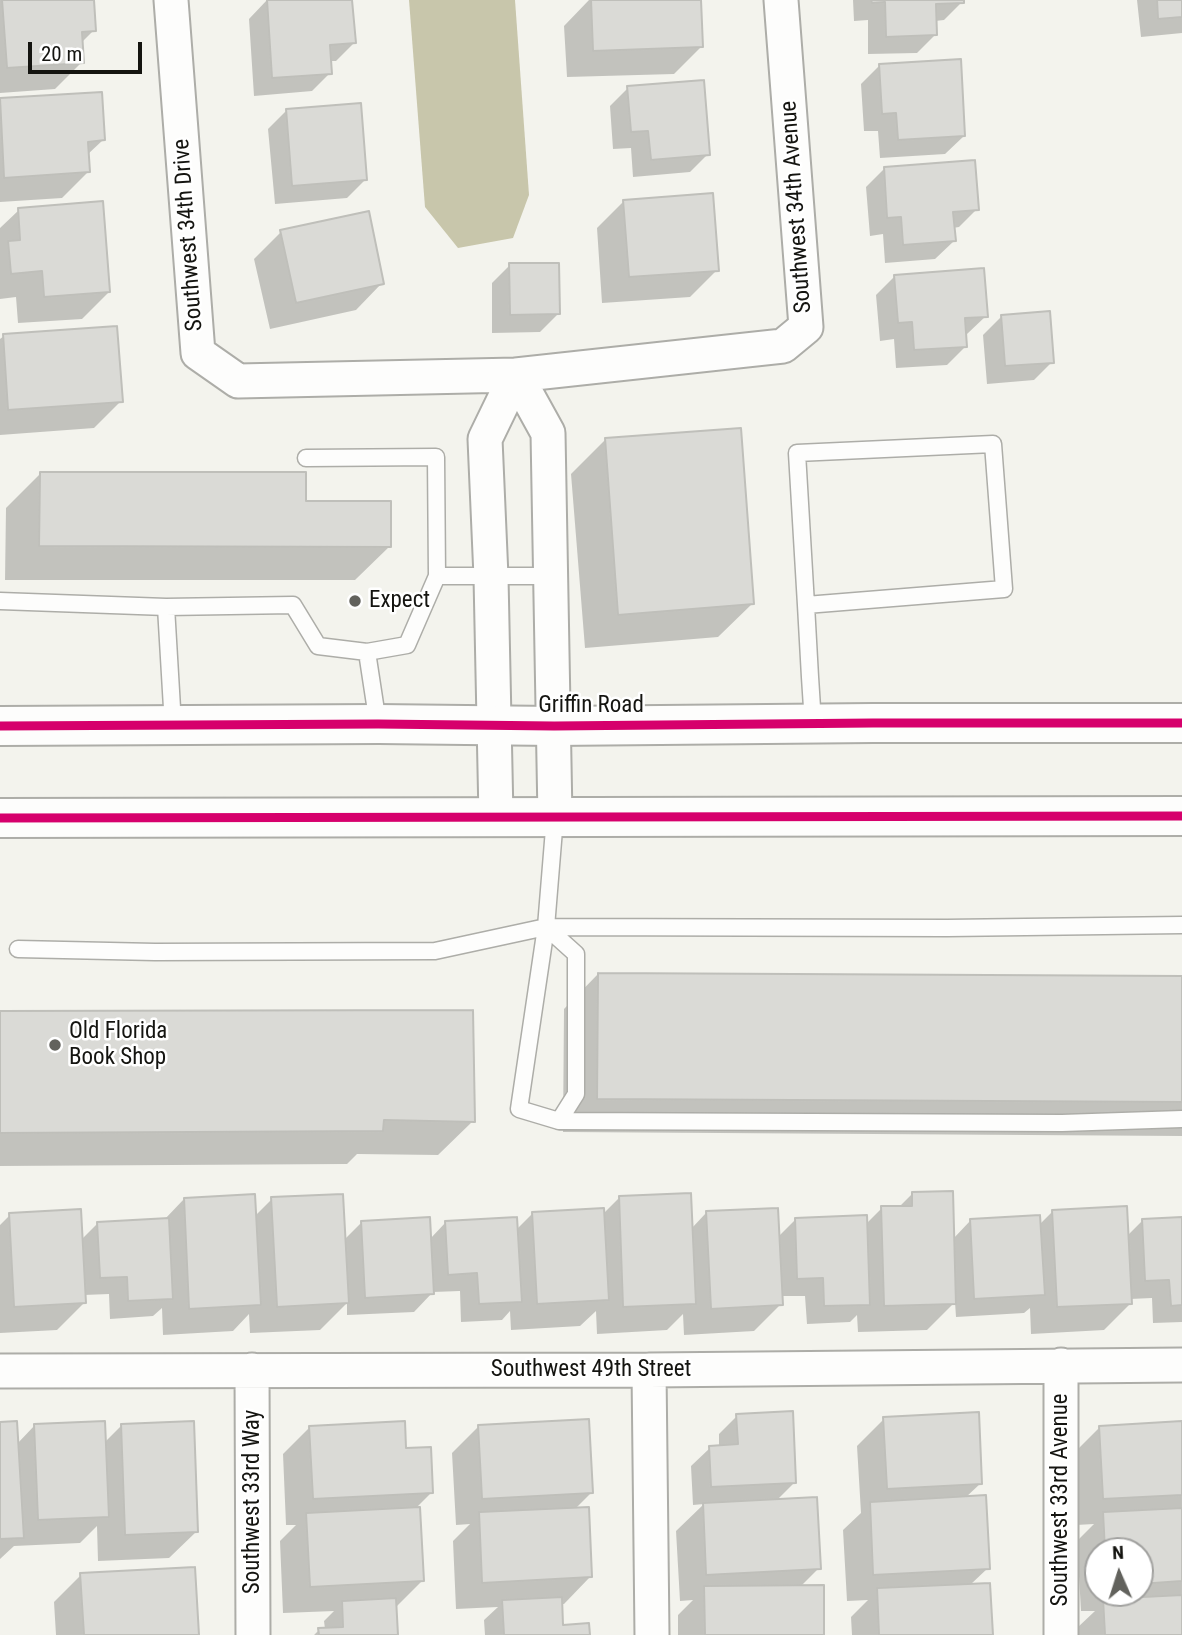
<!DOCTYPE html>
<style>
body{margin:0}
#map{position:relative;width:1182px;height:1635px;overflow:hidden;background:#f3f3ed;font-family:"Roboto Condensed",sans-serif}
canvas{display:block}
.north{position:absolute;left:1084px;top:1537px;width:70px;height:70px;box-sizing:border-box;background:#fff;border:2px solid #a1a19f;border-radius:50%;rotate:357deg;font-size:19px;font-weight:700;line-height:28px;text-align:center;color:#141410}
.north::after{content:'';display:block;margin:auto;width:24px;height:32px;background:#62625d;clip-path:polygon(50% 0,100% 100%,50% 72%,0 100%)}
.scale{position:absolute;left:28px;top:42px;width:114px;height:32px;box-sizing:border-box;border:4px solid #141410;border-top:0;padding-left:9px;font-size:21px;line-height:24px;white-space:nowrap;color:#141410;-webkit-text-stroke:5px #fff;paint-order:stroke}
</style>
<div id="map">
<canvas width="1182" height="1635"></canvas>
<div class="north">N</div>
<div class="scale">20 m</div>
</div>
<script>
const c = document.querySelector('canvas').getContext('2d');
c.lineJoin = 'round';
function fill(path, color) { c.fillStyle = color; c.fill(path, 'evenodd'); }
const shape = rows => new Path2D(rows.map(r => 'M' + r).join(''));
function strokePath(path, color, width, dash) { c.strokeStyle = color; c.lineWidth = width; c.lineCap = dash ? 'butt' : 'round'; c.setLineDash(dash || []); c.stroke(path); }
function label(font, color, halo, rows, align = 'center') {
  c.font = font + ' "Roboto Condensed",sans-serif'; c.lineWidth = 5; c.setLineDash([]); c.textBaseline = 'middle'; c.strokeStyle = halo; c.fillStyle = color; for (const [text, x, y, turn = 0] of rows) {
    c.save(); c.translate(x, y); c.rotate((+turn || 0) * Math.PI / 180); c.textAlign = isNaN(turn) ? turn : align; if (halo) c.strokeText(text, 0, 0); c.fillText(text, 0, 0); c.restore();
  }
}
const water = shape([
 [409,0,515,0,529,195,513,238,458,248,425,207]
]);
const shadow = shape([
 [0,0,92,0,94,30,81,43,82,62,55,89,0,93],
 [267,0,351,0,354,43,336,61,329,61,330,73,312,91,254,96,249,19],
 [589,0,699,0,701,47,674,74,567,77,564,26],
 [853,0,962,0,962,2,944,20,935,21,936,34,917,53,868,54,868,20,854,21],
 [1137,0,1182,0,1182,33,1141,37],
 [880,65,964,136,945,154,880,158,878,131,864,131,861,84],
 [628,88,708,154,690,172,633,177,631,148,613,149,610,106],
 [100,93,103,140,87,155,89,171,62,198,0,202,0,100],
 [287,110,365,180,347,198,275,204,268,129],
 [884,169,977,209,959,227,953,228,954,241,935,259,885,263,883,234,870,236,866,187],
 [624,201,717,270,690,297,602,303,597,228],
 [19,210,109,292,82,319,18,323,16,297,0,299,0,228],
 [281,232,382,283,356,310,270,329,254,259],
 [510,265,558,314,540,332,492,333,492,283],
 [895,276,986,316,967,334,965,334,966,346,947,365,896,368,894,339,880,341,876,295],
 [1001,317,1052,362,1034,380,987,384,983,335],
 [4,336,121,401,94,428,0,435,0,339],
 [605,440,753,603,718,637,585,648,571,474],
 [40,474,304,503,390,546,355,580,5,580,6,508],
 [598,974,1182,978,1182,1136,563,1132,564,1009],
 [0,1012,473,1121,438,1155,357,1154,347,1164,0,1166],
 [913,1193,953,1239,970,1221,1039,1225,1053,1211,1127,1236,1142,1221,1182,1219,1182,1322,1153,1323,1152,1298,1130,1299,1131,1303,1104,1330,1031,1334,1030,1308,1024,1313,956,1317,955,1302,927,1330,858,1332,857,1315,850,1322,807,1324,805,1296,780,1296,781,1304,754,1331,684,1335,683,1314,667,1330,597,1334,596,1311,580,1326,511,1330,510,1311,502,1320,461,1322,460,1291,433,1292,414,1312,347,1315,347,1303,320,1330,250,1333,249,1314,233,1331,163,1335,162,1308,153,1316,110,1319,109,1294,84,1295,84,1303,57,1330,0,1333,0,1225,10,1215,81,1240,98,1223,164,1220,184,1199,255,1216,272,1199,344,1240,362,1222,430,1239,446,1222,516,1230,533,1213,603,1214,619,1198,691,1229,706,1213,777,1238,795,1220,865,1225,882,1208,899,1207],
 [737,1416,795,1482,776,1501,819,1568,800,1587,823,1635,678,1635,678,1615,693,1600,680,1601,676,1531,704,1504,693,1505,691,1466,710,1448,719,1447,719,1434],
 [884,1419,981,1483,965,1498,988,1568,970,1585,991,1635,852,1635,851,1617,868,1600,847,1601,843,1530,861,1513,857,1446],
 [1182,1423,1182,1635,1078,1635,1077,1628,1095,1611,1081,1611,1077,1541,1094,1524,1076,1525,1073,1454,1100,1427],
 [1098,1551,1140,1551,1140,1593,1098,1593],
 [0,1424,17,1444,35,1425,104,1443,122,1425,196,1532,169,1558,98,1561,97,1526,80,1543,14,1546,0,1559],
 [479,1426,591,1493,574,1510,590,1577,564,1604,560,1604,562,1626,588,1635,485,1635,484,1620,498,1607,456,1609,453,1541,470,1524,456,1525,452,1453],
 [309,1428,405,1450,432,1492,415,1509,422,1581,395,1608,396,1635,314,1635,319,1630,325,1629,324,1621,334,1611,283,1613,280,1541,296,1525,286,1525,283,1454],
 [81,1575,197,1635,56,1635,54,1602]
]);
const building = shape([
 [2,0,94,0,96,31,82,32,84,63,7,68,2,0],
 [267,0,352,0,356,43,330,45,332,74,272,78,267,0],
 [591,0,701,0,703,47,593,51,591,0],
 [871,0,964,0,964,3,936,4,937,35,886,37,885,2,872,3,871,0],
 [1157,0,1182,0,1182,17,1158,19,1157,0],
 [961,59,965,136,898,140,896,113,882,114,879,64,961,59],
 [704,80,710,155,651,160,648,131,631,132,627,86,704,80],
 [102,92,105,140,88,142,90,172,4,178,0,98,102,92],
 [361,103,367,180,292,186,286,109,361,103],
 [975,160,979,210,953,212,956,241,903,245,901,217,887,218,884,167,975,160],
 [713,193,719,271,629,277,623,200,713,193],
 [103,201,110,292,44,297,42,271,11,274,8,241,20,240,18,208,103,201],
 [369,211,384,284,296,303,280,230,369,211],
 [509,263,559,263,560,314,510,315,509,263],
 [984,268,988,317,965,318,967,347,914,350,912,322,898,323,894,275,984,268],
 [1050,311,1054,363,1005,366,1001,315,1050,311],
 [117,326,123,402,8,410,3,334,117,326],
 [741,428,754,604,618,615,605,438,741,428],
 [40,472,306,472,306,501,391,501,391,547,39,546,40,472],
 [598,973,1182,976,1182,1102,597,1099,598,973],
 [473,1010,475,1122,384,1120,383,1131,0,1133,0,1011,473,1010],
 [953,1191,956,1304,884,1306,881,1206,912,1206,912,1192,953,1191],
 [691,1193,696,1304,623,1307,619,1196,691,1193],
 [255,1194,261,1305,189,1309,184,1198,255,1194],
 [343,1194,349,1303,277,1307,271,1197,343,1194],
 [1127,1206,1132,1304,1057,1307,1052,1210,1127,1206],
 [604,1208,609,1300,537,1304,532,1212,604,1208],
 [778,1208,783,1305,711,1309,706,1211,778,1208],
 [81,1209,86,1303,14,1307,9,1213,81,1209],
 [867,1215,870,1305,824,1306,823,1278,797,1279,795,1218,867,1215],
 [1040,1215,1045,1295,974,1299,970,1219,1040,1215],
 [430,1217,434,1294,365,1298,361,1221,430,1217],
 [517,1217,522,1302,479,1304,477,1273,448,1275,445,1221,517,1217],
 [1182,1217,1182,1305,1171,1306,1169,1280,1145,1281,1142,1219,1182,1217],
 [169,1218,173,1299,128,1301,127,1277,100,1278,97,1222,169,1218],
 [793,1411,796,1483,711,1487,709,1446,738,1444,736,1414,793,1411],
 [979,1412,982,1484,887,1489,883,1417,979,1412],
 [589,1419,593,1493,482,1499,478,1425,589,1419],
 [17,1421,24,1538,0,1539,0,1422,17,1421],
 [105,1421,109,1517,38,1520,34,1424,105,1421],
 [194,1421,198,1532,125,1535,121,1424,194,1421],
 [405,1421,406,1448,431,1447,433,1493,313,1499,309,1426,405,1421],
 [1182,1421,1182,1495,1103,1499,1099,1426,1182,1421],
 [986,1495,990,1569,873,1575,870,1502,986,1495],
 [817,1497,821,1569,706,1575,703,1503,817,1497],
 [420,1507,424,1581,310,1587,306,1513,420,1507],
 [589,1507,592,1577,482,1583,479,1512,589,1507],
 [1182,1508,1182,1581,1140,1584,1140,1551,1105,1551,1103,1512,1182,1508],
 [195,1567,199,1635,84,1635,80,1573,195,1567],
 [990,1583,993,1635,879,1635,877,1588,990,1583],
 [824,1585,824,1635,705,1635,704,1586,824,1585],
 [1182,1595,1182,1635,1105,1635,1103,1599,1182,1595],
 [562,1597,563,1625,589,1623,590,1635,504,1635,502,1600,562,1597],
 [396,1598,398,1635,319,1635,318,1628,343,1627,342,1601,396,1598]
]);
const service = shape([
 [306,458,436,457,437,576,407,645,367,652],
 [437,576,550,576],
 [0,601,166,607],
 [806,605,1004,589,993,444,797,453,806,605,810,677,813,723],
 [173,725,166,607,293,605,318,646,367,652,378,724],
 [546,927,576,954,576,1094,559,1121,519,1109,546,927,555,817],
 [18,949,155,952,435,951,546,927,947,928,1182,925],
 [559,1121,1062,1123,1182,1119]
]);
const minor = shape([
 [171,0,198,353,238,381,516,375,783,346,806,327,781,0],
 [516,375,548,433,555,817],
 [496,817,491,577,485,439,516,375],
 [252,1370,253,1635],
 [649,1370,652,1635],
 [0,1371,649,1370,1182,1365],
 [1061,1635,1061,1365]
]);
const primary = shape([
 [0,726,378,724,554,726,873,723,1182,723],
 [0,818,1182,816]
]);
const cycleway = shape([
 [0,726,378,724,554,726,873,723,1182,723],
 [0,818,1182,816]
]);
const markers = [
 [355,601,7,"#62625d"],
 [55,1045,7,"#62625d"]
];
const streetNames = [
 ["Southwest 34th Avenue",797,207,-94],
 ["Southwest 34th Drive",189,235,-94],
 ["Griffin Road",591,706],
 ["Southwest 49th Street",591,1370],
 ["Southwest 33rd Avenue",1061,1500,-90],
 ["Southwest 33rd Way",253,1502,-90]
];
const poiNames = [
 ["Expect",369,601],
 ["Old Florida",69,1032],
 ["Book Shop",69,1058]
];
fill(water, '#c8c6ab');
fill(shadow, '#0003');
fill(building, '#dadad6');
strokePath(building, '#bfbfba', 2);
strokePath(service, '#adada8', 19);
strokePath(minor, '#adada8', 37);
strokePath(primary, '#adada8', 42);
strokePath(service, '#fdfdfc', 16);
strokePath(minor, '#fdfdfc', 33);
strokePath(primary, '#fdfdfc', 38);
strokePath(cycleway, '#d6006c', 9);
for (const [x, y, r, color] of markers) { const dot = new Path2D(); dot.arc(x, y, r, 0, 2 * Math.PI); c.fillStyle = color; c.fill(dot); strokePath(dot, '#fff', 2.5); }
label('23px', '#141410', '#fff', streetNames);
label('23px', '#141410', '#fff', poiNames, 'left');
</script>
